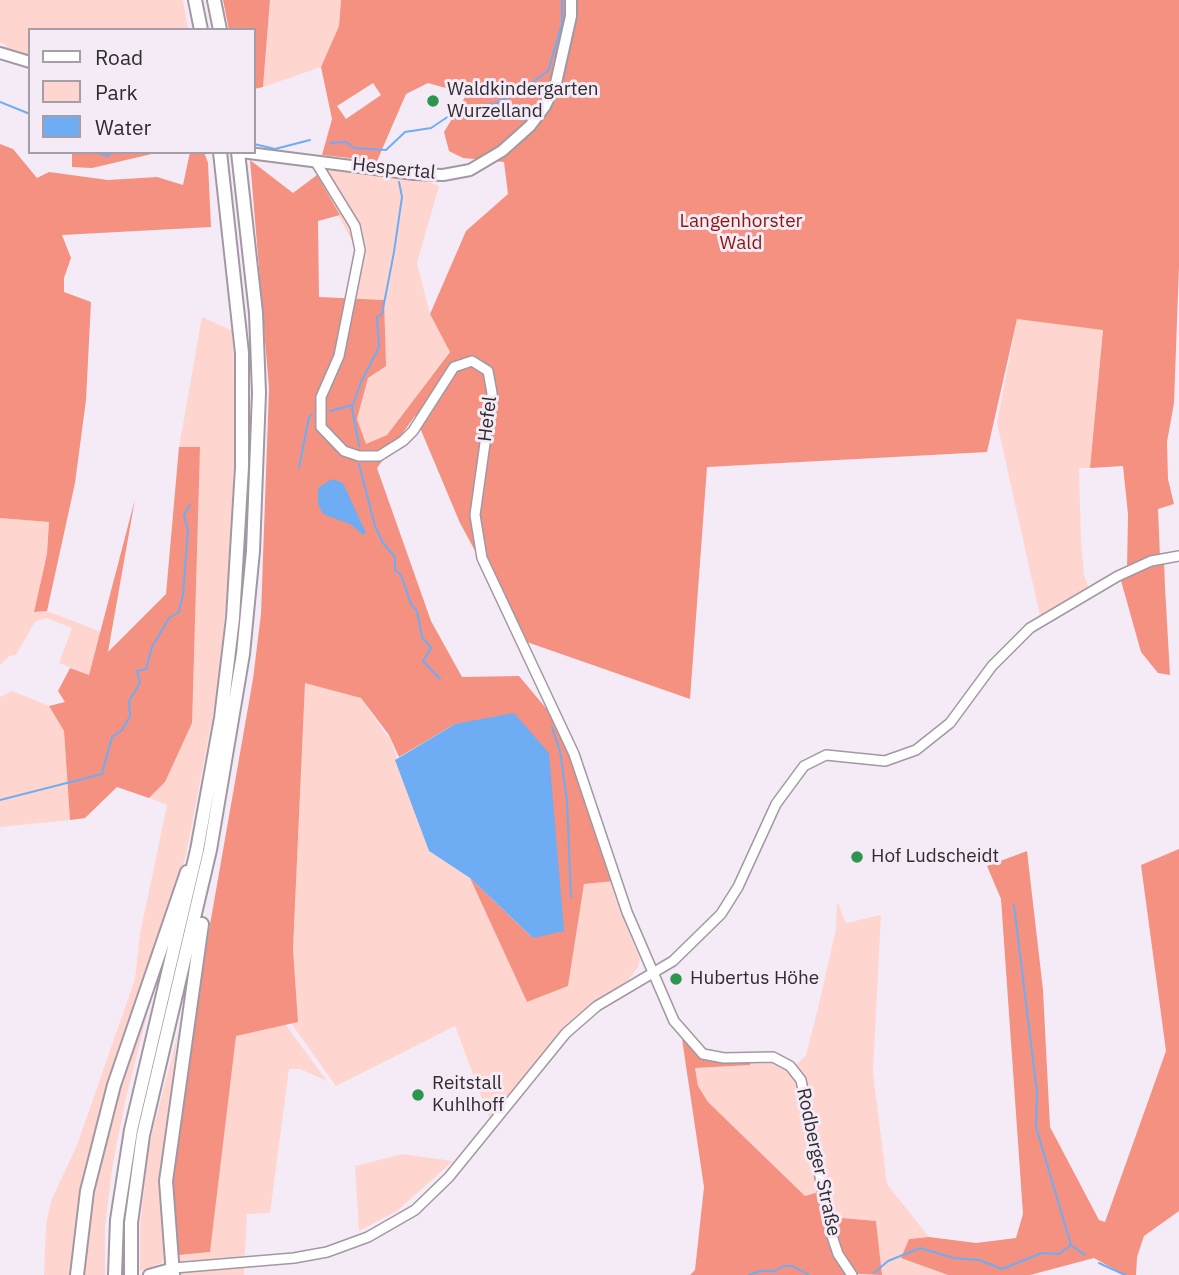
<!DOCTYPE html>
<meta charset="utf-8">
<style>
body{margin:0}
#map{position:relative;width:1179px;height:1275px;overflow:hidden;background:#f5ebf7;font-family:"IBM Plex Sans",sans-serif}
canvas{display:block}
.legend{position:absolute;left:28px;top:28px;width:228px;height:126px;box-sizing:border-box;background:#f5ebf7;border:2px solid #a69ea7;margin:0;padding:9px 12px;list-style:none;font-size:21px;color:#2f2b2f}
.legend li{display:flex;align-items:center;gap:14px;height:35px}
.legend b{width:35px;border:2px solid #a69ea7}
</style>
<div id="map">
<canvas width="1179" height="1275"></canvas>
<ul class="legend">
<li><b style="height:9px;background:#fff"></b>Road</li>
<li><b style="height:19px;background:#ffd6cf"></b>Park</li>
<li><b style="height:19px;background:#6eadf4"></b>Water</li>
</ul>
</div>
<script>
const c = document.querySelector('canvas').getContext('2d');
c.lineJoin = 'round';
function fill(path, color) { c.fillStyle = color; c.fill(path, 'evenodd'); }
const shape = rows => new Path2D(rows.map(r => 'M' + r).join(''));
function strokePath(path, color, width, dash) { c.strokeStyle = color; c.lineWidth = width; c.lineCap = dash ? 'butt' : 'round'; c.setLineDash(dash || []); c.stroke(path); }
function label(font, color, halo, rows, align = 'center') {
  c.font = font + ' "IBM Plex Sans",sans-serif'; c.lineWidth = 6; c.setLineDash([]); c.textBaseline = 'middle'; c.strokeStyle = halo; c.fillStyle = color; for (const [text, x, y, turn = 0] of rows) {
    c.save(); c.translate(x, y); c.rotate((+turn || 0) * Math.PI / 180); c.textAlign = isNaN(turn) ? turn : align; if (halo) c.strokeText(text, 0, 0); c.fillText(text, 0, 0); c.restore();
  }
}
const green = shape([
 [0,0,183,0,188,30,30,30,30,62,3,55,6,45,0,42],
 [270,0,341,0,339,26,321,67,263,87],
 [322,156,377,161,439,186,417,263,430,314,450,351,387,435,365,445,357,419,383,300,348,298,356,249,317,175],
 [202,317,233,331,235,443,228,589,214,709,186,855,106,1103,73,1275,44,1275,46,1224,51,1201,77,1145,135,979,140,934,167,805,149,798,165,782,195,536,200,448,179,447],
 [1017,319,1103,329,1090,468,1079,468,1081,541,1084,575,1090,591,1040,616,997,423],
 [0,518,49,522,47,554,34,612,47,611,101,632,89,675,59,663,72,628,46,618,35,622,16,655,9,656,0,665],
 [305,682,361,698,387,736,389,735,429,851,470,878,527,1002,568,986,584,884,615,881,627,928,640,959,638,967,629,979,582,1013,550,1046,490,1120,455,1026,336,1086,291,1023,298,1021,293,949],
 [12,691,49,706,64,731,70,820,0,827,0,697],
 [837,901,846,923,881,915,873,1073,887,1184,929,1237,909,1239,902,1258,948,1275,882,1275,876,1221,830,1217,808,1088,796,1065,806,1055,819,1004,836,929],
 [153,991,125,1102,112,1169,105,1227,105,1275,84,1275,88,1215,98,1161,122,1074],
 [285,1024,327,1081,300,1069,289,1069,270,1213,247,1214,244,1275,177,1275,179,1255,210,1252,236,1035],
 [178,1033,160,1168,166,1254,162,1263,140,1271,140,1225,149,1145],
 [751,1059,777,1061,797,1077,819,1192,805,1196,708,1102,698,1086,695,1068,750,1065],
 [402,1154,453,1161,397,1211,359,1231,355,1166]
]);
const forest = shape([
 [223,0,270,0,263,87,254,89,254,30,229,30],
 [341,0,1179,0,1179,266,1174,403,1167,442,1168,479,1174,504,1158,509,1160,557,1127,570,1128,514,1123,466,1090,468,1103,330,1017,319,987,452,707,467,690,699,524,641,460,523,415,416,377,468,431,621,462,677,519,676,556,720,615,881,584,884,568,986,527,1002,470,878,533,938,455,724,399,757,389,735,361,698,305,683,293,949,298,1022,236,1036,210,1252,179,1255,170,1187,208,936,253,679,261,614,269,388,250,160,293,193,317,175,340,215,318,221,319,297,384,300,386,366,368,378,357,419,366,444,387,435,450,352,430,314,466,231,508,194,504,162,463,158,449,151,444,132,467,94,428,83,406,94,377,161,322,155,332,119,321,67,339,26],
 [373,83,381,95,346,119,337,106],
 [0,144,13,149,37,178,49,172,108,180,157,177,183,185,190,152,204,152,208,163,211,227,62,235,71,258,64,278,64,292,91,302,86,400,75,483,47,611,34,612,47,554,49,522,0,518],
 [72,152,171,152,156,153,92,168,72,167],
 [179,447,200,447,192,723,165,782,149,798,117,787,85,818,70,820,64,731,49,706,65,702,58,691,70,668,89,675,135,499,108,652,166,594],
 [1164,560,1165,587,1170,675,1158,673,1141,652,1120,577],
 [1179,849,1179,1211,1144,1236,1137,1257,1136,1275,1125,1275,1094,1258,1030,1275,948,1275,901,1258,909,1239,929,1237,976,1243,1016,1238,1023,1214,1001,899,987,866,1027,851,1043,990,1050,1127,1099,1220,1105,1222,1166,1051,1141,865],
 [682,1039,708,1059,751,1059,750,1065,695,1068,698,1086,708,1102,805,1196,819,1192,848,1275,690,1275,695,1270,704,1187],
 [830,1217,876,1221,882,1275,856,1274,840,1250]
]);
const water = shape([
 [332,479,343,483,366,533,363,535,352,525,323,514,318,504,318,488],
 [514,713,549,753,564,931,533,938,470,878,429,851,395,760,455,724]
]);
const stream = shape([
 [0,102,30,114],
 [330,143,346,142,354,148,386,150,405,132,431,128,461,108,494,104,517,93,548,71,562,24,562,0],
 [254,144,275,149,310,140],
 [94,152,108,156,112,152],
 [330,411,352,405],
 [359,446,352,408,361,382,379,347,377,317,382,314,394,252,402,197,399,182],
 [359,464,375,526,383,543,395,557,395,570,401,575,411,604,417,611,422,637,431,648,423,661,440,679],
 [299,468,309,417,312,415],
 [552,727,560,751,567,800,571,897],
 [0,800,102,774,112,737,122,730,130,716,129,701,140,683,137,671,146,669,152,647,169,618,179,612,183,595,188,530,184,515,190,505],
 [1014,905,1037,1093,1036,1127,1071,1245,1085,1255],
 [1099,1263,1125,1275],
 [874,1273,888,1261,920,1248,954,1258,979,1260,1002,1269,1042,1253,1059,1254,1071,1245],
 [749,1275,760,1271,775,1271,784,1266,793,1266,809,1275]
]);
const tertiary = shape([
 [317,164,355,226,360,250,339,356,321,397,321,427,344,451,359,456,379,456,403,441,413,431,454,367,472,361,488,371,492,393,475,515,482,558,574,754,627,912,674,1021,703,1054,724,1058,773,1057,790,1066,801,1080,831,1233,838,1254,852,1275],
 [174,1268,294,1258,327,1252,368,1237,415,1210,449,1177,566,1033,597,1006,673,961,721,914,738,887,776,804,804,766,826,755,885,761,916,750,950,723,992,666,1030,628,1118,576,1151,561,1179,556]
]);
const secondary = shape([
 [0,53,30,62],
 [241,152,414,174,443,175,470,170,502,151,530,126,545,106,556,83,571,16,571,0],
 [149,1275,174,1268]
]);
const motorway = shape([
 [195,0,201,30],
 [214,0,220,30],
 [77,1275,87,1191,114,1085,187,872],
 [115,1275,117,1220,131,1130,197,850,221,718,233,618,242,467,242,353,220,152],
 [131,1275,131,1223,143,1135,210,850,243,654,253,551,259,393,256,313,238,152],
 [173,1275,166,1181,202,924]
]);
const markers = [
 [433,101,7,"#2c964d"],
 [857,857,7,"#2c964d"],
 [676,979,7,"#2c964d"],
 [418,1095,7,"#2c964d"]
];
const poiNames = [
 ["Waldkindergarten",447,90],
 ["Wurzelland",447,112],
 ["Hof Ludscheidt",871,857],
 ["Hubertus Höhe",690,979],
 ["Reitstall",432,1084],
 ["Kuhlhoff",432,1106]
];
const streetNames = [
 ["Hespertal",394,169,6],
 ["Hefel",488,419,-83],
 ["Rodberger Straße",818,1162,78]
];
const parkNames = [
 ["Langenhorster",741,222],
 ["Wald",741,244]
];
fill(green, '#ffd6cf');
fill(forest, '#f49181');
fill(water, '#6eadf4');
strokePath(stream, '#6eadf4', 2);
strokePath(tertiary, '#a298a4', 12);
strokePath(secondary, '#a298a4', 14);
strokePath(motorway, '#a298a4', 16);
strokePath(tertiary, '#fff', 9);
strokePath(secondary, '#fff', 10);
strokePath(motorway, '#fff', 12);
for (const [x, y, r, color] of markers) { const dot = new Path2D(); dot.arc(x, y, r, 0, 2 * Math.PI); c.fillStyle = color; c.fill(dot); strokePath(dot, '#f5ebf7', 2.5); }
label('19px', '#2f2b2f', '#f5ebf7', poiNames, 'left');
label('19px', '#2f2b2f', '#f5ebf7', streetNames);
label('19px', '#8b170d', '#f5ebf7', parkNames);
</script>
